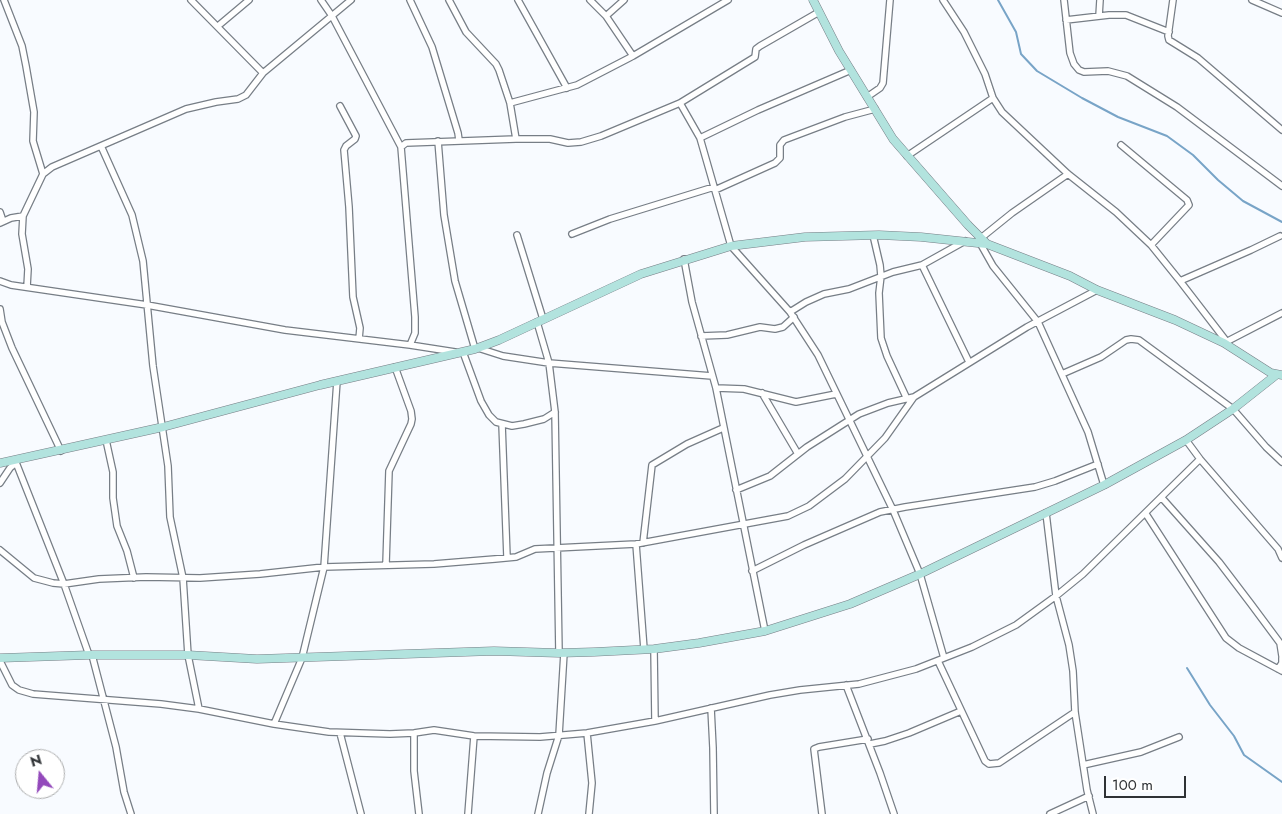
<!DOCTYPE html>
<style>
body{margin:0}
#map{position:relative;width:1282px;height:814px;overflow:hidden;background:#f8fbff;font-family:Jost,sans-serif}
canvas{display:block}
.north{position:absolute;left:15px;top:749px;width:50px;height:50px;box-sizing:border-box;background:#fff;border:1px solid #acadae;border-radius:50%;rotate:343deg;font-size:14px;font-weight:700;line-height:20px;text-align:center;color:#2f3235}
.north::after{content:'';display:block;margin:auto;width:18px;height:22px;background:#9349bb;clip-path:polygon(50% 0,100% 100%,50% 72%,0 100%)}
.scale{position:absolute;left:1104px;top:776px;width:82px;height:22px;box-sizing:border-box;border:2px solid #2f3235;border-top:0;padding-left:6px;font-size:15px;line-height:18px;white-space:nowrap;color:#2f3235;-webkit-text-stroke:4px #fff;paint-order:stroke}
</style>
<div id="map">
<canvas width="1282" height="814"></canvas>
<div class="north">N</div>
<div class="scale">100 m</div>
</div>
<script>
const c = document.querySelector('canvas').getContext('2d');
c.lineJoin = 'round';
const shape = rows => new Path2D(rows.map(r => 'M' + r).join(''));
function strokePath(path, color, width, dash) { c.strokeStyle = color; c.lineWidth = width; c.lineCap = dash ? 'butt' : 'round'; c.setLineDash(dash || []); c.stroke(path); }
const stream = shape([
 [998,0,1016,32,1021,54,1037,71,1082,98,1118,117,1167,136,1193,155,1218,180,1243,201,1282,222],
 [1187,668,1210,705,1234,736,1244,755,1282,782]
]);
const street = shape([
 [4,0,22,46,26,66,34,112,33,141,43,174],
 [191,0,263,73],
 [321,0,332,16,401,147,415,317,415,333,410,345],
 [410,0,432,47,458,133,459,140],
 [449,0,466,32,496,64,499,70,510,103,516,139],
 [518,0,567,88],
 [590,0,606,16,633,56],
 [943,0,964,32,985,74,993,98,1002,112,1068,174,1116,212,1151,245,1180,281,1227,342],
 [1064,0,1070,53,1074,64,1079,70,1084,72,1108,71,1127,76,1177,107,1282,186],
 [1173,0,1168,36,1169,40,1198,58,1282,130],
 [1252,0,1282,13],
 [606,16,624,0],
 [1099,16,1100,0],
 [1066,20,1109,15,1126,15,1169,32],
 [218,26,249,0],
 [867,97,880,88,883,83,890,0],
 [510,103,577,85,633,56,728,0],
 [680,103,700,138,731,246,790,312,818,355,893,510,920,574,944,658],
 [340,106,356,136,355,139,346,146,344,150,349,207,353,297,360,328,359,339],
 [700,138,758,110,851,70],
 [438,141,444,215,455,281,475,349],
 [1121,145,1187,200,1189,205,1151,245],
 [101,146,132,215,143,261,153,366,168,466,170,517,183,578,188,655,199,709],
 [401,147,406,143,516,139,550,139,568,143,581,142,601,136,680,103,755,57,756,49,760,46,819,12],
 [907,156,993,98],
 [715,190,775,163,780,158,780,145,784,140,845,117,875,109],
 [0,212,3,221],
 [0,223,11,218,23,216],
 [572,234,610,219,714,187],
 [517,235,543,319],
 [873,235,880,265,881,276,879,293,881,338,887,356,907,399],
 [981,238,1012,213,1068,174],
 [980,243,993,266,1038,322,1088,432,1104,485],
 [684,259,692,302,716,388,765,631],
 [922,265,969,362],
 [0,281,11,285,147,305,285,330,410,345,455,352],
 [1180,281,1251,250,1280,236],
 [27,287,28,269,22,234,23,216,43,174,52,167,186,109,216,102,238,99,246,95,263,73,351,0],
 [0,309,2,322,12,348,61,451],
 [790,312,806,302,824,294,849,289,893,272,922,265,965,241],
 [537,322,549,363,555,412,559,653],
 [701,336,727,335,760,327,775,329,783,327,794,317],
 [1224,343,1282,313],
 [478,348,503,356,549,363,712,376],
 [463,352,481,401,489,415,496,422,512,426,524,424,544,419,555,412],
 [1062,374,1101,357,1126,340,1131,339,1139,340,1233,409,1266,447,1282,462],
 [716,388,744,389,796,402,836,394],
 [762,393,798,454],
 [502,424,507,557],
 [106,440,113,472,113,498,117,526,127,551,134,578],
 [1186,440,1200,459,1278,549,1282,558],
 [15,460,64,584,89,655],
 [0,483,10,468,16,463],
 [736,490,770,476,807,447,859,414,888,403,914,397],
 [1162,498,1219,562,1251,604,1280,643,1282,656],
 [1046,513,1056,596,1069,645,1073,671,1075,712,1087,790,1093,814],
 [1146,514,1226,638,1239,648,1282,671],
 [643,543,652,465,687,444,723,428],
 [636,544,644,649],
 [0,550,34,578,53,583,64,584,99,579,146,577,200,578,260,574,324,567,434,564,495,559,516,557,535,549,636,544,788,516,809,506,845,479,885,438,914,397,1027,327,1097,290],
 [386,564,389,471,411,424,412,419,411,411,395,367],
 [752,571,804,545,880,512,905,507,1035,487,1055,481,1098,464],
 [654,649,655,721],
 [92,655,116,747,124,792,131,814],
 [0,661,12,685,19,690,33,694,161,704,199,709,274,724,329,732,390,734,414,733,434,730,474,736,540,737,587,733,655,721,770,695,800,690,859,684,916,669,972,647,1016,625,1056,596,1083,574,1200,459],
 [938,661,985,761,989,764,999,763,1075,712],
 [1278,669,1282,663,1282,658],
 [846,685,880,773,894,814],
 [711,708,713,748,714,814],
 [274,724,302,658,324,567,337,381],
 [340,733,361,814],
 [414,733,414,771,419,814],
 [587,733,592,783,589,814],
 [870,744,885,741,909,733,961,711],
 [1083,765,1141,752,1179,737],
 [468,814,474,736],
 [538,814,547,773,559,735,564,653],
 [822,814,814,749,819,747,868,739],
 [1050,814,1089,796]
]);
const secondary = shape([
 [813,0,839,51,893,139,968,225,987,244],
 [0,463,163,427,320,385,475,349,499,340,641,274,731,246,805,237,879,235,921,237,987,244,1070,276,1097,290,1175,320,1224,343,1271,373,1282,375],
 [0,658,89,655,188,655,257,659,494,651,559,653,594,652,654,649,699,643,765,631,850,604,920,574,1104,485,1186,440,1233,409,1276,375]
]);
strokePath(stream, '#78a4c7', 2);
strokePath(street, '#777e86', 8);
strokePath(secondary, '#777e86', 9);
strokePath(street, '#fff', 5.5);
strokePath(secondary, '#b2e3de', 8);
</script>
